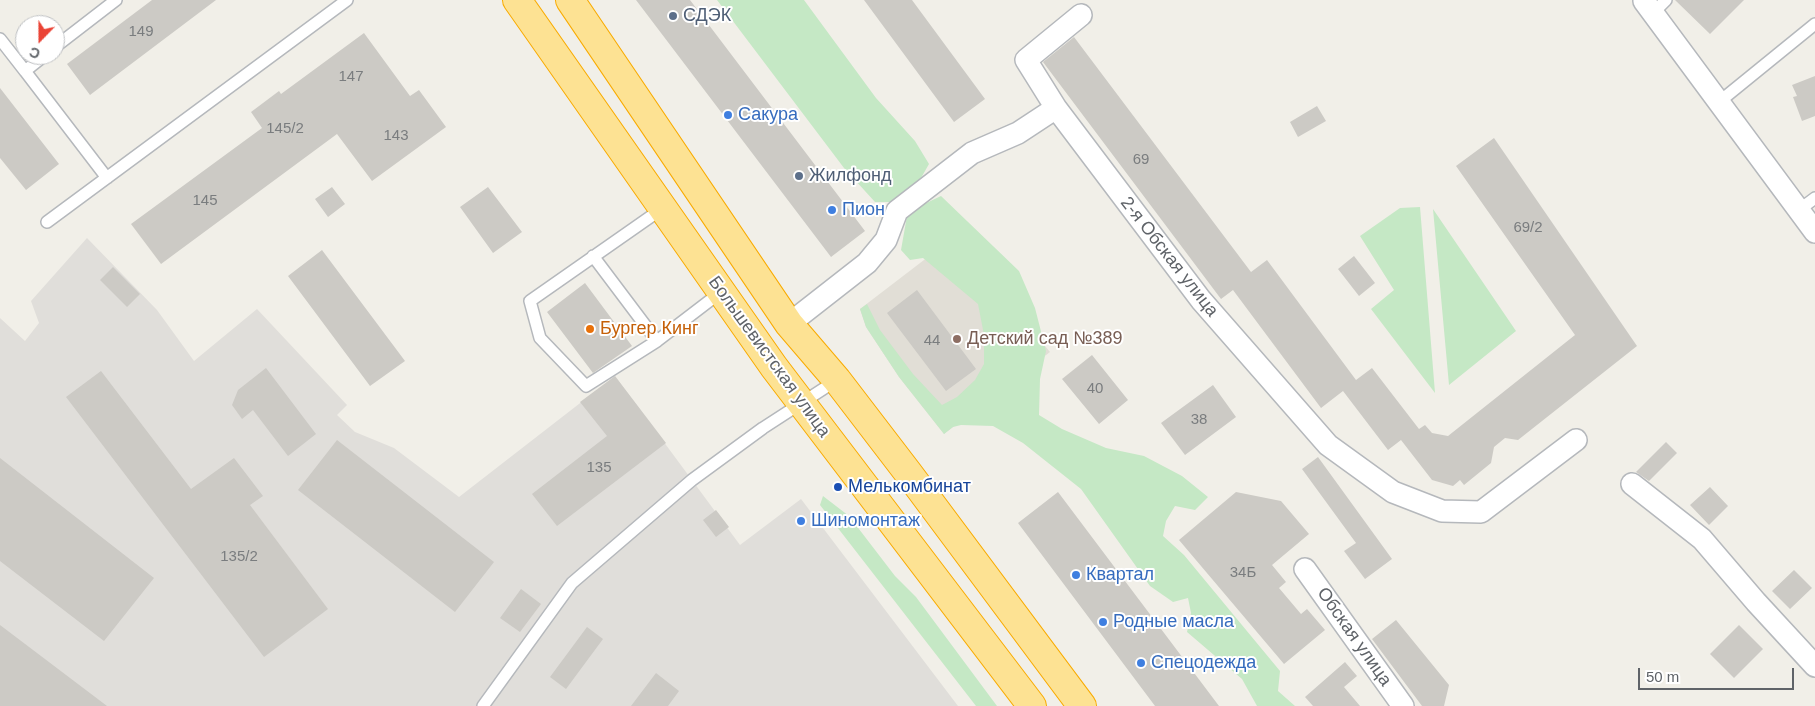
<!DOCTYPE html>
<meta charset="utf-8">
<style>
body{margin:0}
#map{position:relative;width:1815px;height:706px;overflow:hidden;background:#f1efe8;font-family:Arial,sans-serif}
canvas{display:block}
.north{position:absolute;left:15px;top:15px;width:50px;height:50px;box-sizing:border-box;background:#fff;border:1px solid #bfc1c3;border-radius:50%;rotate:202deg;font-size:14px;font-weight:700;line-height:20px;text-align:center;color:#5f6368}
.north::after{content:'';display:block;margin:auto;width:18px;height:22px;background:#ea4335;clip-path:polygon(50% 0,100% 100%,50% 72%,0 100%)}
.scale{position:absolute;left:1638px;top:668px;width:156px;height:22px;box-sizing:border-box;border:2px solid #5f6368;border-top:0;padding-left:6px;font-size:15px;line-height:18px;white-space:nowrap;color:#5f6368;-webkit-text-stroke:4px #fff;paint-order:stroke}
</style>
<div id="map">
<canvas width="1815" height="706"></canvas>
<div class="north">С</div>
<div class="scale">50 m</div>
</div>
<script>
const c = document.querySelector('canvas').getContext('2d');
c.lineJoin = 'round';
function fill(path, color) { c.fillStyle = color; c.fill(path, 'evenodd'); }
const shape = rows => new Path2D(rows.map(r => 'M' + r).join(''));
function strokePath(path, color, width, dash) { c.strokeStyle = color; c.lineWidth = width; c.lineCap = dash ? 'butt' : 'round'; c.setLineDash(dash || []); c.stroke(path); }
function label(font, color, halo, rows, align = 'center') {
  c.font = font + ' Arial,sans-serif'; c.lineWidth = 4; c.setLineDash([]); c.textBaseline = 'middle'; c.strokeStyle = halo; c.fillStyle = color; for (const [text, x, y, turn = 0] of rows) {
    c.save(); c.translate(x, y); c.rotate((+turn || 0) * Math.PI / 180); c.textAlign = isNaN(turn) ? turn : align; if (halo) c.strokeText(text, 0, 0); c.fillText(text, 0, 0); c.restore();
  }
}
const industrial = shape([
 [87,238,157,310,194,361,257,309,347,405,337,415,355,432,394,448,459,497,615,376,740,545,801,499,958,706,0,706,0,318,25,341,39,323,31,301]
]);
const education = shape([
 [954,237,1050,352,944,434,899,377,866,327,860,309]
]);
const green = shape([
 [717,0,804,0,876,98,915,141,929,164,917,185,892,202,875,202,844,168],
 [941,196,1019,271,1035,308,1046,351,1040,379,1039,415,1062,429,1106,448,1144,456,1182,476,1208,497,1195,510,1175,506,1166,521,1163,536,1184,555,1280,671,1278,691,1295,706,1257,706,1242,679,1187,632,1191,613,1188,598,1173,602,1150,586,1081,489,1023,443,993,426,961,425,953,427,944,434,899,377,866,327,860,309,867,304,880,330,913,374,942,405,957,397,975,380,984,364,984,335,978,304,923,258,910,260,901,250,907,216,920,206],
 [1420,207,1435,393,1371,309,1394,290,1360,236,1400,208],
 [1433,209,1516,331,1449,385],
 [823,496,849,516,895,576,916,597,997,706,976,706,820,505]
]);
const building = shape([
 [152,0,216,0,90,95,67,64],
 [636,0,690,0,865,231,831,257],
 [864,0,912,0,985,99,954,122],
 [1675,0,1744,0,1710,34],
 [364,33,410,96,419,90,446,127,372,181,337,134,161,264,131,224,262,128,251,112,279,91,281,94],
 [1074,37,1251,272,1267,260,1356,380,1372,368,1419,429,1425,425,1432,433,1448,436,1575,335,1456,166,1494,138,1637,346,1518,440,1505,438,1494,447,1491,463,1464,485,1460,480,1453,486,1432,480,1401,440,1388,450,1343,391,1321,408,1233,290,1221,299,1043,62],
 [1815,76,1815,116,1802,121,1793,97,1797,96,1792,85],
 [0,88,59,164,26,190,0,158],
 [1317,106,1326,121,1298,137,1290,122],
 [332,187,345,204,328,217,315,199],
 [488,187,522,232,493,253,460,207],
 [322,250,405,361,370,386,288,276],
 [1354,256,1375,283,1359,296,1338,269],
 [113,267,140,294,127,307,100,280],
 [585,283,632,346,593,373,547,312],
 [917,290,976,369,946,391,887,313],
 [1092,355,1128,400,1099,424,1062,379],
 [266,368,316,434,288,456,253,410,242,419,232,405,238,390],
 [101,371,191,489,234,458,263,496,250,505,328,609,264,657,66,397],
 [615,376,666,443,557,526,532,494,607,436,580,402],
 [1213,385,1236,417,1185,455,1161,423],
 [337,440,494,562,455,612,298,490],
 [1666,442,1677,453,1649,481,1636,472],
 [1318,457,1392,559,1365,579,1344,551,1356,543,1302,469],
 [0,458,154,578,104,641,0,561],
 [1710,487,1728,506,1709,525,1690,505],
 [1058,492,1219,706,1155,706,1018,523],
 [1236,492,1281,501,1309,534,1272,565,1286,582,1279,588,1301,614,1307,609,1325,630,1284,664,1179,540],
 [716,510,729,527,716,537,703,520],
 [1794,570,1812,588,1790,609,1772,591],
 [521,589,541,604,520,632,500,618],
 [1396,620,1449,685,1444,706,1422,706,1372,639],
 [0,625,107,706,0,706],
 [1739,625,1763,649,1734,678,1710,654],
 [587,627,603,639,566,689,550,677],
 [1345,662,1357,676,1344,687,1360,706,1313,706,1305,697],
 [656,673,679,691,668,706,631,706]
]);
const lane = shape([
 [1653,13,1666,0],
 [0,39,25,71],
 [55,47,116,0],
 [45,55,25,71,107,178],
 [1719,102,1815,24],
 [663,208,530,301,540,338,586,386,657,341,721,292],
 [1799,210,1815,198],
 [47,222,347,0],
 [593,256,657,341],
 [483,706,572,583,692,480,763,428,837,380]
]);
const street = shape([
 [1644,1,1815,232],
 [1056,108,1026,60,1081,15],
 [789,324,867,263,886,240,897,211,972,153,1018,133,1056,108,1201,300,1328,445,1393,492,1442,511,1481,512,1576,440],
 [1632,484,1702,539,1756,602,1815,666],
 [1305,569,1403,706]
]);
const highway = shape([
 [517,0,774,367,1032,706],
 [570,0,789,324,837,380,909,474,1082,706]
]);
const markers = [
 [673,16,5,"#5c6f8a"],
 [728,115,5,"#3f7fe0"],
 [799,176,5,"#5c6f8a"],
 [832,210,5,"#3f7fe0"],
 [590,329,5,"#e8710a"],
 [957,339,5,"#8d6e63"],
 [838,487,5,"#1a4fb4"],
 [801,521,5,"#3f7fe0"],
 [1076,575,5,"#3f7fe0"],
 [1103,622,5,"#3f7fe0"],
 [1141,663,5,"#3f7fe0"]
];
const numberNames = [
 ["149",141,32],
 ["147",351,77],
 ["145/2",285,129],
 ["143",396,136],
 ["69",1141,160],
 ["145",205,201],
 ["69/2",1528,228],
 ["44",932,341],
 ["40",1095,389],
 ["38",1199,420],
 ["135",599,468],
 ["135/2",239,557],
 ["34Б",1243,573]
];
const serviceNames = [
 ["СДЭК",683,16],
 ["Жилфонд",809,176]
];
const shopNames = [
 ["Сакура",738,115],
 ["Пион",842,210],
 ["Шиномонтаж",811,521],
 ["Квартал",1086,575],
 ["Родные масла",1113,622],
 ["Спецодежда",1151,663]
];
const streetNames = [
 ["2-я Обская улица",1169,257,52],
 ["Большевистская улица",769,357,54],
 ["Обская улица",1354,637,55]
];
const foodNames = [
 ["Бургер Кинг",600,329]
];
const educationNames = [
 ["Детский сад №389",967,339]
];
const transitNames = [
 ["Мелькомбинат",848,487]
];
fill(industrial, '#e0deda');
fill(education, '#e1ded6');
fill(green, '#c5e8c5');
fill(building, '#cccac5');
strokePath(lane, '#b5b8bc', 14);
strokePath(street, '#b5b8bc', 24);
strokePath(highway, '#f9ab00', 30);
strokePath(lane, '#fff', 11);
strokePath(street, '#fff', 21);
strokePath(highway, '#fde293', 28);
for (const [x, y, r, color] of markers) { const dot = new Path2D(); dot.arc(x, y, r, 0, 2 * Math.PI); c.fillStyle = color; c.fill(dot); strokePath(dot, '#fff', 2); }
label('15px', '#7a7d7f', null, numberNames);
label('18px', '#4e5e75', '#fff', serviceNames, 'left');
label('18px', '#366cbe', '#fff', shopNames, 'left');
label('18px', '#5f6368', '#fff', streetNames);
label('18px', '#c56008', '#fff', foodNames, 'left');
label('18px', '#785e54', '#fff', educationNames, 'left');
label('18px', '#164399', '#fff', transitNames, 'left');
</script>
